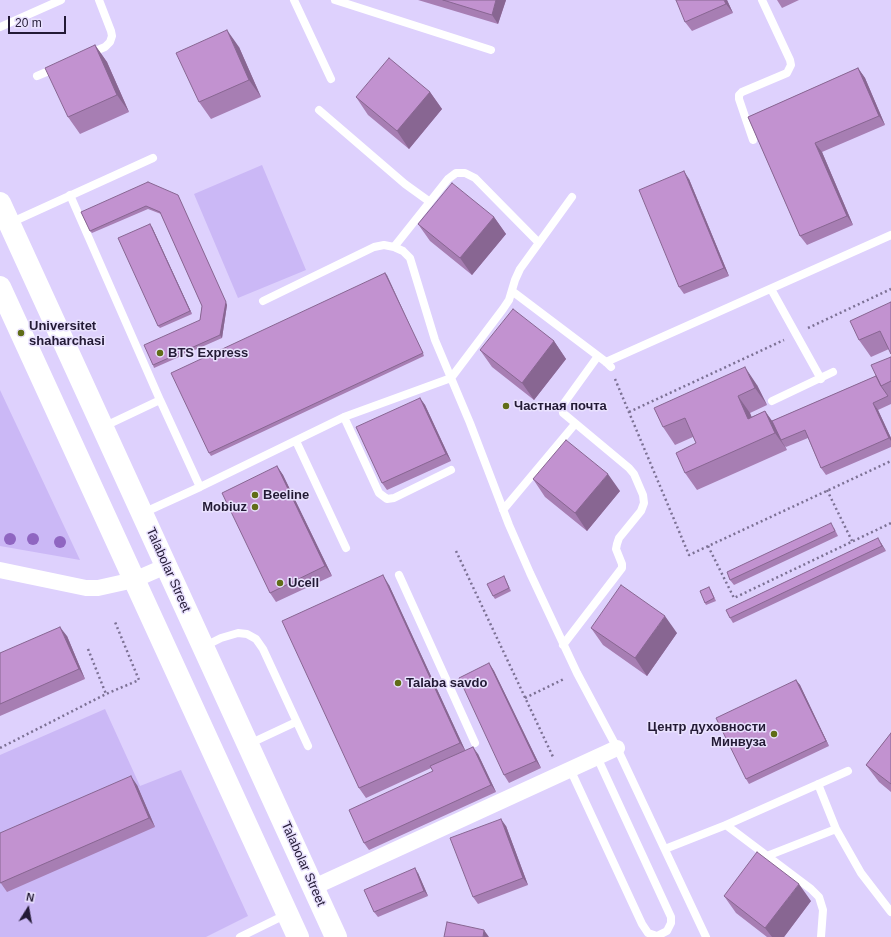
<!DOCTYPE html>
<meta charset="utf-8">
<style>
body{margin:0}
#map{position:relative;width:891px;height:937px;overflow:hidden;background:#ded1fd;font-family:Helvetica,sans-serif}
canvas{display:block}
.north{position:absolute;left:8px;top:889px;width:40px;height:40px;-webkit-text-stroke:3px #e9e1fe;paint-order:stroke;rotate:11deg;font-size:11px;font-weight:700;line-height:16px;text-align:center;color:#231a35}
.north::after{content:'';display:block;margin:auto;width:14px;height:18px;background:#231a35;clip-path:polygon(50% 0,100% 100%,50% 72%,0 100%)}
.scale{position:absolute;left:8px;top:16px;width:58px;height:18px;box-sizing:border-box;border:2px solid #231a35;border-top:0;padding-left:5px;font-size:12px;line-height:14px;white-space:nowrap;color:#231a35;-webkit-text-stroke:3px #e9e1fe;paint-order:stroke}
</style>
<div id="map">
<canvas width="891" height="937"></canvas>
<div class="north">N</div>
<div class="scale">20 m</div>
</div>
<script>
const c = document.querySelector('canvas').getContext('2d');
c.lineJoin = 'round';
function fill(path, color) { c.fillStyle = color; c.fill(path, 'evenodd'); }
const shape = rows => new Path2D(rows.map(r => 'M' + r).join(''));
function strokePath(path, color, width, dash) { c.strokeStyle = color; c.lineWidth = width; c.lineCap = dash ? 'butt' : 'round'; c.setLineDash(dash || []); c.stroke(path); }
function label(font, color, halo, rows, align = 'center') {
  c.font = font + ' Helvetica,sans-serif'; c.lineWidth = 3; c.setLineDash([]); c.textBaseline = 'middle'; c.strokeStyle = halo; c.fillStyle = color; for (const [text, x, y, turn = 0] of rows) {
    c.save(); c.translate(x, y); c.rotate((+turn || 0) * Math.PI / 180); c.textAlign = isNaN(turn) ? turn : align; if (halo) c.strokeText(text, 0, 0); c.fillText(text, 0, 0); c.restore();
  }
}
const green = shape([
 [262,165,306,270,238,298,194,194],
 [0,390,80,560,0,546],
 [105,709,140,786,181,770,248,916,206,937,0,937,0,755]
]);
const path = shape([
 [808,328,891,289],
 [615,379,689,555,891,461],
 [629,412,784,340],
 [827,490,852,541],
 [708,546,734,598,891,523],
 [456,551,554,759],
 [88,649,106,694],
 [525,698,564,679],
 [0,748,106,694,139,680,115,622]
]);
const lane = shape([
 [294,0,331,79],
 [335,0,491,50],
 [0,27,61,0],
 [88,54,105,47,110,42,112,36,111,31,99,0],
 [37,76,56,68],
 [319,110,405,184,430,202],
 [753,140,739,99,739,95,742,92,787,73,791,65,790,60,762,0],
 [70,195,160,400],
 [10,223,153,158],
 [394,247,448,179,456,173,465,173,475,178,538,242],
 [771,289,821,379],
 [512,291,606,362,611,367],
 [263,301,374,247,384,245,394,247,403,251,410,258,435,340,470,423,509,525,530,573,577,673,617,748,706,937],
 [606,362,891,235],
 [772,401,833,372],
 [344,417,379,493,387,499,394,498,451,470],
 [103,427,160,400,200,487],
 [296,441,346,548],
 [503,510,575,424],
 [143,513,200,487,344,417,451,378,503,309,509,300,515,280,520,269,572,197],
 [399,575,475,743],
 [563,645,622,568,622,564,616,549,617,544,619,538,641,511,644,503,643,495,634,474,629,468,563,413,562,406,598,356],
 [203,647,221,638,238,633,247,634,256,639,263,649,308,746],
 [249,744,296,722],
 [570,769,642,924,648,933,657,936,667,931,671,923,671,917,597,757],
 [818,784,836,829,861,873,891,912],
 [726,825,811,889,819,897,823,910,821,937],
 [665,849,726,825,848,771],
 [767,856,836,829],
 [240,937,287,914]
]);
const street = shape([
 [0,570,86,588,98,588,134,580,166,566],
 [314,887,617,748]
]);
const secondary = shape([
 [0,203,336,937],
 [0,287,298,937]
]);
const trees = [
 [10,539],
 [33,539],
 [60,542]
];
const wall = shape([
 [418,0,506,0,498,24],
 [727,0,733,13,692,31,685,22],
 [777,0,799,0,782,8],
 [95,45,107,62,129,112,80,134,68,117],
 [239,47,261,97,211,119,199,102],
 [858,68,865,78,885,125,822,152,853,225,807,245,800,236,748,117],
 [430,92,442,109,409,149,368,115,356,97],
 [689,179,729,276,684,294,679,287],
 [178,195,179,198,227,305,222,338,154,368,153,365,200,320,202,306,161,214,148,209,92,233,90,231,81,212],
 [494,217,506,234,472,275,430,241,418,224],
 [152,227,192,314,160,328,158,326],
 [385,273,424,356,211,456,209,453],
 [891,302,889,349,871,357,859,340],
 [554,341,566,359,534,400,492,367,480,350],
 [891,357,891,404,878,410,891,438,891,447,826,475,821,468,808,438,786,447,785,446,787,450,697,490,685,473,696,443,693,437,675,445,663,427,757,385,767,405,750,413,751,417,765,411,772,421,876,376],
 [420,398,425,405,451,461,387,490,382,483],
 [277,466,283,475,332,576,276,602,270,593],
 [533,479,620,491,587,531,545,497],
 [834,528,838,536,734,585,730,580],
 [881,543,886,551,733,623,730,618],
 [505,578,511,591,495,599,493,596],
 [389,585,465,750,478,754,496,792,369,850,364,843,433,771,431,768,366,798,359,788],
 [709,587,711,590,716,601,706,605,705,603],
 [591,628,677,633,647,676,603,645],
 [67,636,85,679,0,716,0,653],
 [489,663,494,671,541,768,509,783,504,775],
 [796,680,800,685,829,746,749,784,746,779],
 [891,733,891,792,879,782,866,765],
 [137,785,155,827,7,892,0,882],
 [506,826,528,885,478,904,473,897],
 [418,873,428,896,378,917,374,912],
 [724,896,811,901,784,937,767,937,736,913]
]);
const shadedWall = shape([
 [496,0,506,0,498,24,492,15],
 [724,0,727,0,733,13,726,4],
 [227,30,239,47,261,97,249,80],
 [95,45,107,62,129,112,117,95],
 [858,68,865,78,885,125,879,116],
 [430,92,442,109,409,149,397,131],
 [815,143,822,152,853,225,847,216],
 [684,171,689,179,729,276,724,268],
 [178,195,179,198,227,305,222,338,220,335],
 [494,217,506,234,472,275,460,258],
 [150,224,152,227,192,314,190,311],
 [385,273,387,275,424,356,423,353],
 [554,341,566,359,534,400,522,383],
 [745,367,757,385,767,405,755,388],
 [738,396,750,413,760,436,748,419],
 [420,398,425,405,451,461,446,454],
 [873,403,878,410,891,438,891,441,889,438],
 [765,411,777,428,781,440,787,450,775,433],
 [277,466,283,475,332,576,325,566],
 [608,474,620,491,587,531,575,513],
 [878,538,881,543,886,551,882,546],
 [383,575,389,585,466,752,460,743],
 [665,616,677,633,647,676,635,658],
 [60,627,67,636,85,679,79,669],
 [489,663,494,671,541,768,536,761],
 [796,680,800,685,829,746,826,741],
 [473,747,478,754,496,792,491,785],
 [131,776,137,785,155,827,149,818],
 [501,819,506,826,528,885,523,878],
 [415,868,418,873,428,896,424,891],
 [799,884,811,901,784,937,772,937,765,928],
 [484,930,489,937,483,937]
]);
const building = shape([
 [443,0,496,0,492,15,443,0],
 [676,0,724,0,726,4,685,22,676,0],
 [227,30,249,80,199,102,176,53,227,30],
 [95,45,117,95,68,117,45,68,95,45],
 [389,58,430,92,397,131,356,97,389,58],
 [858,68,879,116,815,143,847,216,800,236,748,117,858,68],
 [684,171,724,268,679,287,639,190,684,171],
 [148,182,178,195,226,302,220,335,153,365,144,345,200,320,202,306,160,212,146,206,90,231,81,212,148,182],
 [452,183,494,217,460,258,418,224,452,183],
 [150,224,190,311,158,326,118,238,150,224],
 [385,273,423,353,209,453,171,373,385,273],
 [891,302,891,354,880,331,859,340,850,321,891,302],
 [513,309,554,341,522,383,480,350,513,309],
 [891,357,891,381,881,386,871,365,891,357],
 [745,367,755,388,738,396,748,419,765,411,775,433,685,473,676,453,696,443,685,418,663,427,654,408,745,367],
 [876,376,881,386,888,396,873,403,889,438,821,468,805,430,781,440,772,421,876,376],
 [420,398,446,454,382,483,356,427,420,398],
 [566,440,608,474,575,513,533,479,566,440],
 [277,466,325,566,270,593,222,493,277,466],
 [831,523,835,531,730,580,727,572,831,523],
 [878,538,882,546,730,618,726,610,878,538],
 [383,575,460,743,359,788,282,621,383,575],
 [504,576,509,588,493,596,487,584,504,576],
 [621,585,665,616,635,658,591,628,621,585],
 [709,587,714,598,705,603,700,591,709,587],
 [60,627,79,669,0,704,0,653,60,627],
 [489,663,536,761,504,775,459,678,489,663],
 [796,680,826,741,746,779,716,718,796,680],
 [891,733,891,784,866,765,891,733],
 [473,747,491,785,364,843,349,810,433,771,430,766,473,747],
 [131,776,149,818,0,883,0,833,131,776],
 [501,819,523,878,473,897,450,838,501,819],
 [757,852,799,884,765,928,724,896,757,852],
 [415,868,424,891,374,912,364,890,415,868],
 [447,922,484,930,483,937,444,937,447,922]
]);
const markers = [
 [21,333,4,"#606d18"],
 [160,353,4,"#606d18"],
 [506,406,4,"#606d18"],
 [255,495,4,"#606d18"],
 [255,507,4,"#606d18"],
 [280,583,4,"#606d18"],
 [398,683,4,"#606d18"],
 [774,734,4,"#606d18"]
];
const poiNames = [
 ["Universitet",29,326],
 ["shaharchasi",29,341],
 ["BTS Express",168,353],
 ["Частная почта",514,406],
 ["Beeline",263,495],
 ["Mobiuz",247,507,"right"],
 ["Ucell",288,583],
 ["Talaba savdo",406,683],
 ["Центр духовности",766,727,"right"],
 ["Минвуза",766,742,"right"]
];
const streetNames = [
 ["Talabolar Street",168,570,66],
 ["Talabolar Street",303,864,66]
];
fill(green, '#cbb8f6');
strokePath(path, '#7c7194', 2.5, [2, 3]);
strokePath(lane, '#fff', 8);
strokePath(street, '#fff', 16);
strokePath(secondary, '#fff', 22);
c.fillStyle = '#8f66c1';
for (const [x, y] of trees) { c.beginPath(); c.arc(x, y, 6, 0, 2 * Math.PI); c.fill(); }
fill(wall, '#a77eb3');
fill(shadedWall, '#886692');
fill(building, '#c292d0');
strokePath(building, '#886692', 1);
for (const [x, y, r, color] of markers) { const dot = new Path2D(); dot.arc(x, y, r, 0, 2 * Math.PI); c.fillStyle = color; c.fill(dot); strokePath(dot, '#e9e1fe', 1.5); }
label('bold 13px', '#231a35', '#e9e1fe', poiNames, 'left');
label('13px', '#231a35', '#e9e1fe', streetNames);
</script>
